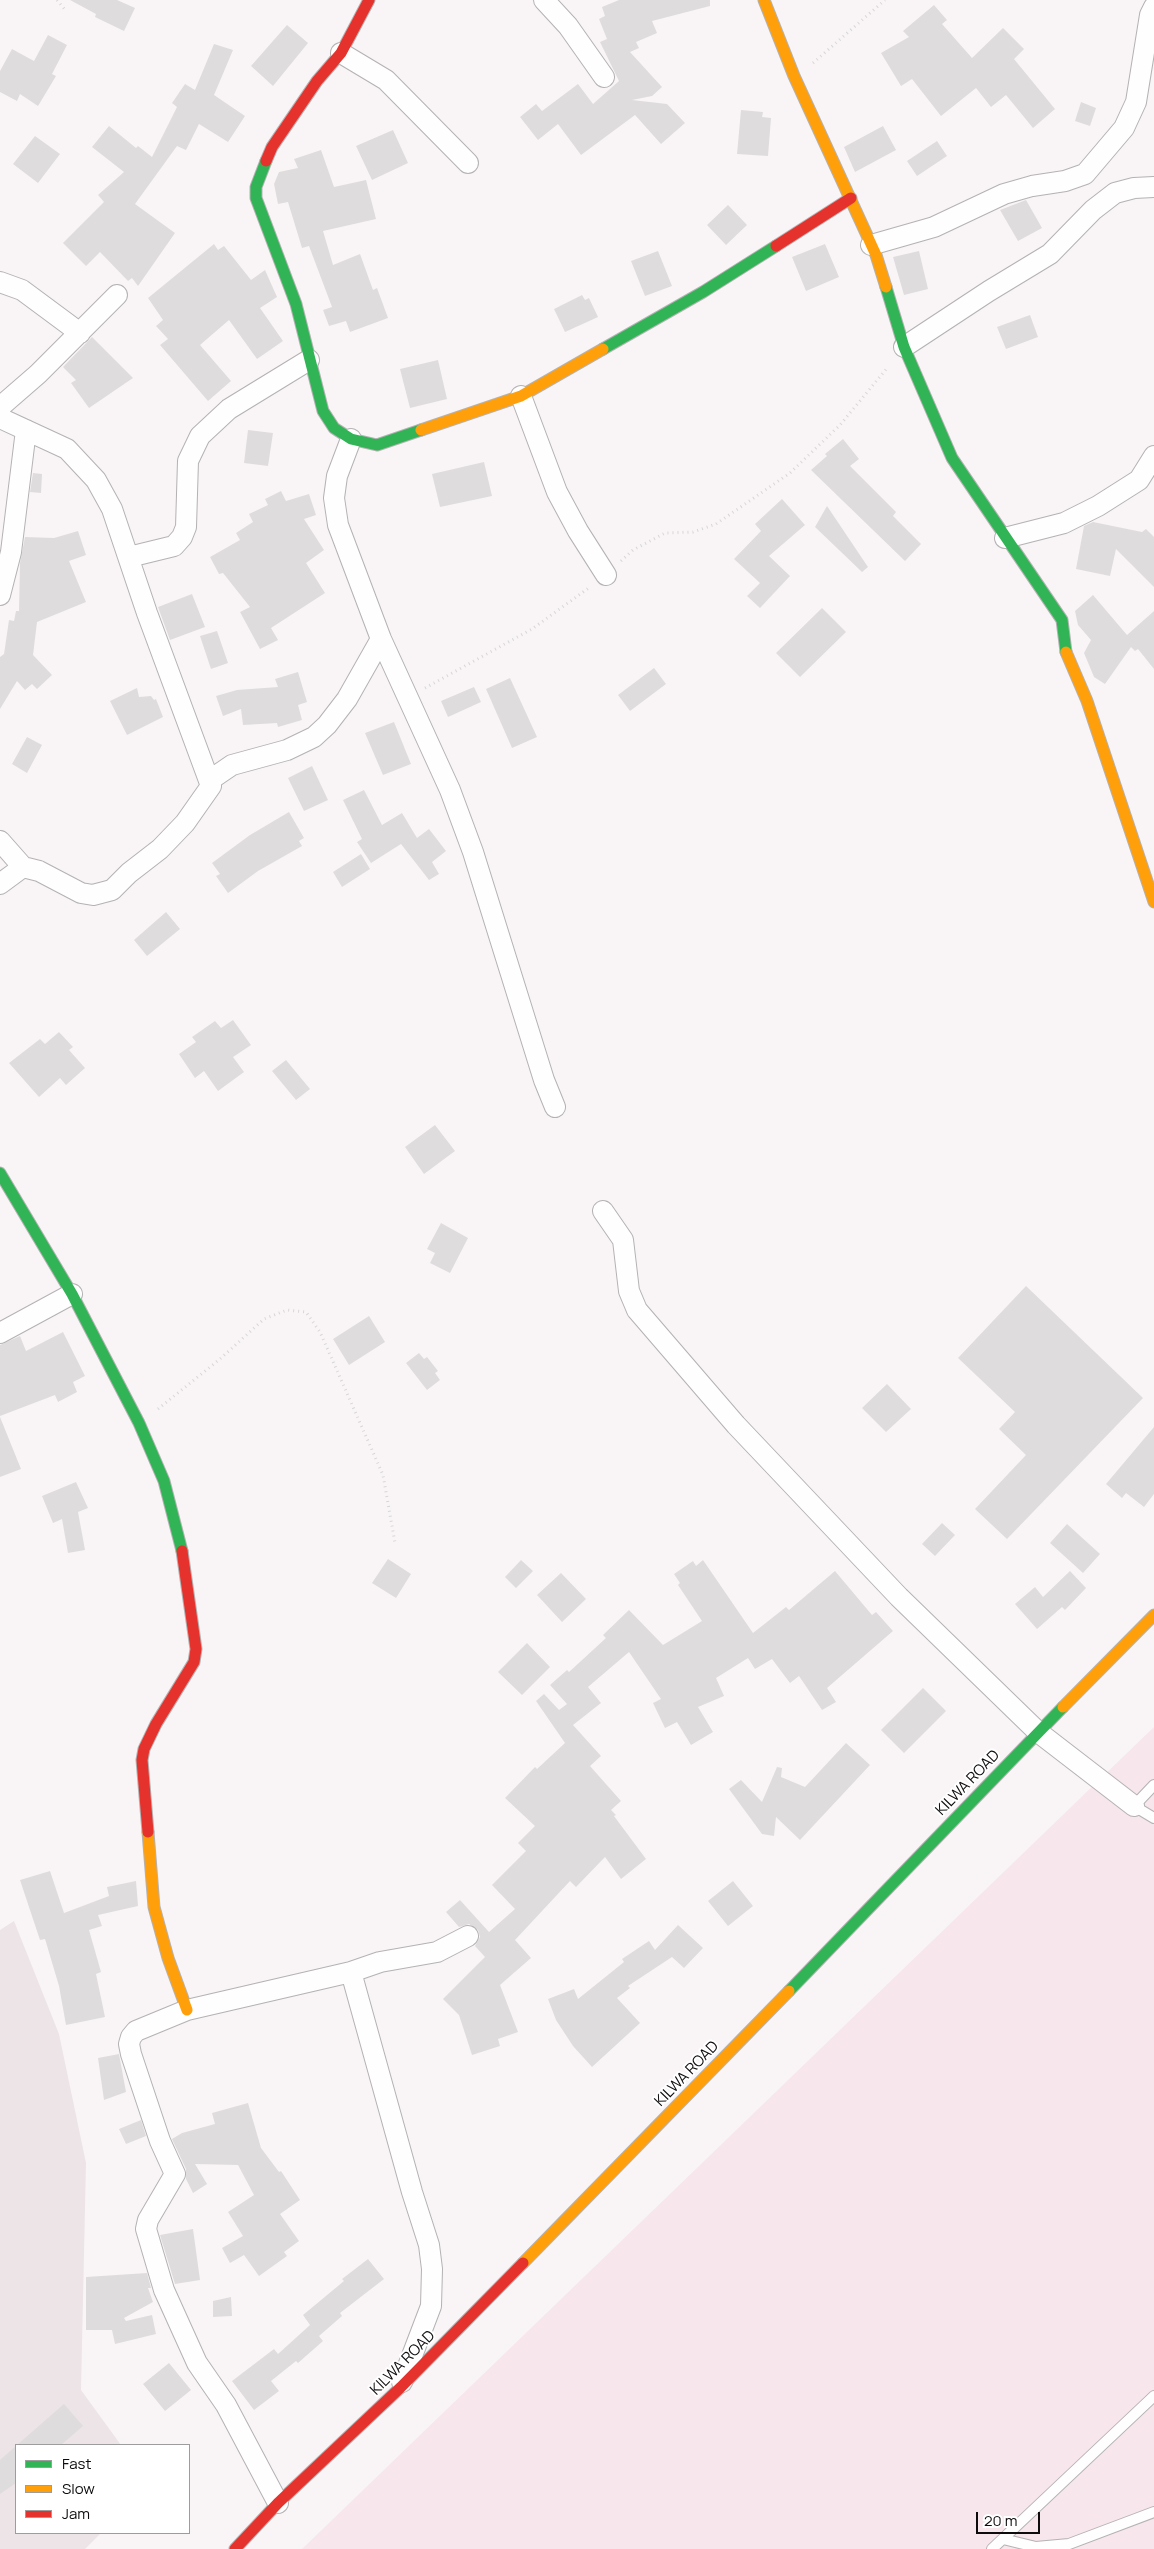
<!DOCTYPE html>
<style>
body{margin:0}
#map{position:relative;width:1154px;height:2549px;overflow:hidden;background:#f9f5f7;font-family:Manrope,sans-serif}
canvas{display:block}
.legend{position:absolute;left:15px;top:2444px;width:175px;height:90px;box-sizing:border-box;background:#fff;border:1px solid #9e9d9e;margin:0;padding:6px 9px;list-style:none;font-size:15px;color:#0d0b0c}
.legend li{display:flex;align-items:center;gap:10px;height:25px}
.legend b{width:25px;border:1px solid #9e9d9e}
.scale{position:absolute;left:976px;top:2512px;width:64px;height:22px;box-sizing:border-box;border:2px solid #0d0b0c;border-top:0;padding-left:6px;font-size:15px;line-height:18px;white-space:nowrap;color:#0d0b0c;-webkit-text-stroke:4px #fff;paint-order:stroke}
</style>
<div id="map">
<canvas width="1154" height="2549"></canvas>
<ul class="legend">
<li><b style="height:6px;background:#30b455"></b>Fast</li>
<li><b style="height:6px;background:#ff9f0a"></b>Slow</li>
<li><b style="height:6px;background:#e5322d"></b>Jam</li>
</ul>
<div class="scale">20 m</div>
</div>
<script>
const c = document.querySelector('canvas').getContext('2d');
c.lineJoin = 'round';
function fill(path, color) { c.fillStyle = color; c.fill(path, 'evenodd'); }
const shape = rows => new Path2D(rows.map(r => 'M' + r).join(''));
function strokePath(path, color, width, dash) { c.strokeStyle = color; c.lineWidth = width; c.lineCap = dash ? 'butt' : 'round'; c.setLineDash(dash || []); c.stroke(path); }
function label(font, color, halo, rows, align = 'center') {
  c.font = font + ' Manrope,sans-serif'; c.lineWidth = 4; c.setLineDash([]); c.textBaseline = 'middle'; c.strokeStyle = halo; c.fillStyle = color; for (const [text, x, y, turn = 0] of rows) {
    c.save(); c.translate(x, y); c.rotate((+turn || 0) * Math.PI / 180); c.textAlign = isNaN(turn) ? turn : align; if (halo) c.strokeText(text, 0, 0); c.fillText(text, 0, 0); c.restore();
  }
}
const built = shape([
 [14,1921,59,2034,86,2163,81,2390,121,2445,16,2445,16,2533,101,2533,85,2549,0,2549,0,1930]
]);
const green = shape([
 [1154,1727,1154,2549,302,2549]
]);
const building = shape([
 [70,0,117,0,135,8,124,31,95,17,96,14],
 [619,0,710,0,710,6,652,21,657,33,636,42,639,48,630,52,662,87,652,96,632,100,667,104,685,123,661,144,635,115,581,155,558,124,538,140,520,117,536,104,542,111,578,84,593,104,619,81,600,42,607,39,599,19,605,16,602,7],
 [934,5,947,20,942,24,972,58,1003,28,1024,49,1014,59,1055,109,1033,128,1006,95,991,107,976,88,941,116,912,79,901,86,881,53,909,37,903,31],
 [287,25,308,43,273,86,251,66],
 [48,35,67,45,52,74,56,76,38,106,20,94,17,101,0,92,0,71,12,49,34,61],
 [214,44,233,50,214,95,245,116,228,142,199,124,186,150,177,146,135,204,175,233,138,286,132,278,128,281,100,252,86,266,63,243,104,202,98,195,124,172,92,147,109,126,136,148,138,146,152,157,177,107,172,103,185,84,195,90],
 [1081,102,1096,108,1090,126,1075,121],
 [741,110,763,112,762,117,771,118,768,156,737,154],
 [883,126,896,150,855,172,844,147],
 [393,130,408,163,372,180,356,146],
 [35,136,60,154,38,183,13,164],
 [937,141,947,156,917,176,907,161],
 [321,150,334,187,366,180,376,219,323,231,333,265,360,254,373,290,377,288,388,318,350,332,346,321,329,326,323,310,332,307,309,246,302,248,288,202,278,204,274,184,279,172,298,168,294,159],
 [1026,200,1042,228,1018,241,1000,210],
 [728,205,747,225,726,245,707,225],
 [214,244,218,250,224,246,251,280,265,270,277,297,260,308,283,341,257,359,229,320,200,345,231,381,208,401,160,345,168,339,156,326,163,320,148,298],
 [825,244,839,277,806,291,792,257],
 [658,251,672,286,645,296,631,261],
 [919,251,928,289,904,295,893,257],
 [582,295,585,300,589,298,598,317,565,332,554,309],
 [1030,315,1038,337,1006,349,997,327],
 [92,337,133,378,89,408,71,383,76,380,63,367],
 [438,360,447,399,410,408,400,369],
 [248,430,273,433,268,466,244,463],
 [843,439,859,459,850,466,896,512,893,516,921,544,905,561,811,470,827,456,825,454],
 [484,462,492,496,440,507,432,474],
 [33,473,42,474,41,493,30,492],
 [281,491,286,501,309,494,316,515,304,519,324,550,306,563,325,593,271,628,278,640,260,649,240,612,250,607,223,573,219,574,210,557,240,540,236,533,253,522,249,514,268,505,265,499],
 [782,499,805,525,769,556,790,576,760,608,747,596,760,583,734,559,761,531,755,524],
 [827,506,868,567,862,572,815,527],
 [1093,522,1142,532,1146,529,1154,537,1154,587,1116,549,1110,576,1076,569,1084,526],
 [78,531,86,555,69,561,86,602,37,622,33,655,52,675,37,689,32,684,25,690,17,681,0,709,0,657,4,654,9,620,14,621,16,611,19,611,20,563,25,537,54,538],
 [192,594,205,627,170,640,158,607],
 [1093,595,1127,635,1154,611,1154,669,1138,649,1135,651,1131,647,1105,684,1094,677,1084,653,1091,640,1078,625,1075,611],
 [822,608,846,632,800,677,776,653],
 [217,631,228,663,211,669,200,636],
 [654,668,666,684,630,711,618,695],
 [298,672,307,702,298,705,302,720,278,727,277,723,243,725,241,709,223,716,216,696,237,690,278,687,275,679],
 [510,678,537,737,512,748,486,689],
 [474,687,481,702,448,717,441,701],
 [137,688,139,697,151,696,154,700,156,699,163,717,127,735,110,701],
 [394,722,411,764,383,775,365,733],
 [27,737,42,745,27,773,12,764],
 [312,766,328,800,304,811,288,778],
 [364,790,382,825,402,813,417,838,429,829,446,851,432,862,439,874,429,880,401,844,371,863,357,842,362,839,343,800],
 [289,812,304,838,299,841,302,846,258,871,228,893,216,876,220,874,212,863,250,835],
 [361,854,370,869,342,887,333,872],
 [166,912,180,929,147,956,134,940],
 [233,1020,251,1045,233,1057,244,1072,218,1091,204,1071,195,1078,179,1054,196,1042,192,1037,215,1021,221,1028],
 [59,1032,73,1047,69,1050,85,1068,66,1085,60,1078,39,1097,9,1063,40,1039,45,1044],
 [286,1060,310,1089,296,1100,272,1071],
 [435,1125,455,1151,424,1174,405,1147],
 [441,1223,468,1238,450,1273,430,1263,435,1253,427,1249],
 [1026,1286,1143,1398,1007,1539,975,1509,1026,1455,999,1429,1015,1412,958,1358],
 [369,1316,385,1342,349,1365,333,1339],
 [63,1332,85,1376,73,1382,77,1392,58,1402,55,1395,0,1416,0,1345,20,1336,26,1351],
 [419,1353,424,1359,427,1357,438,1371,435,1373,440,1380,427,1390,406,1363],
 [887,1384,911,1409,886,1432,862,1408],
 [0,1417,21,1469,0,1477],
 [1154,1427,1154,1494,1144,1507,1126,1493,1122,1498,1106,1484],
 [76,1482,88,1508,78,1512,85,1550,68,1553,62,1519,53,1523,42,1496],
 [942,1523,955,1535,935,1556,922,1544],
 [1067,1524,1100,1554,1083,1573,1050,1543],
 [388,1559,411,1574,396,1598,372,1583],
 [521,1560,533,1571,516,1588,505,1577],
 [703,1560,753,1633,786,1607,789,1610,835,1571,872,1615,876,1612,893,1631,827,1688,836,1702,822,1710,799,1676,790,1683,772,1659,755,1669,748,1658,716,1678,724,1696,698,1707,713,1732,691,1745,677,1722,665,1728,653,1703,661,1699,629,1652,588,1687,601,1703,573,1725,601,1756,590,1766,621,1801,611,1810,616,1815,614,1816,646,1859,621,1879,605,1857,576,1887,570,1881,515,1940,531,1958,500,1985,518,2032,498,2039,500,2046,472,2055,459,2015,443,1999,485,1957,475,1946,480,1937,478,1930,469,1924,459,1927,446,1912,460,1900,489,1932,515,1909,492,1885,526,1851,518,1843,535,1826,505,1798,535,1767,537,1769,565,1743,536,1701,544,1694,559,1710,567,1704,550,1685,567,1670,569,1672,606,1638,603,1635,629,1610,663,1645,702,1621,678,1585,680,1583,674,1574,693,1561,696,1566],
 [1070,1571,1086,1588,1065,1610,1062,1607,1037,1629,1015,1604,1035,1587,1043,1597],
 [561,1573,586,1599,562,1622,537,1595],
 [527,1643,550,1667,522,1695,498,1672],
 [923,1688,946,1711,904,1753,881,1730],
 [846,1743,870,1765,800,1840,776,1817,774,1836,762,1834,729,1789,741,1780,762,1802,777,1767,782,1768,781,1777,805,1787],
 [50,1871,64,1913,109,1896,107,1887,136,1881,138,1906,98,1915,102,1926,89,1930,101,1972,96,1974,105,2017,66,2025,59,1986,45,1939,40,1940,20,1880],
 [733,1881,753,1906,728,1926,708,1901],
 [678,1925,703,1948,684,1968,672,1957,628,1986,630,1988,617,1998,640,2023,592,2067,573,2046,556,2020,548,1999,574,1989,578,1999,624,1962,622,1959,649,1941,655,1950],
 [119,2054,126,2092,104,2100,98,2058],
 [248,2103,261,2148,279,2172,281,2171,300,2200,280,2214,299,2241,284,2252,287,2256,259,2276,244,2255,230,2263,222,2248,243,2236,228,2212,254,2195,238,2165,195,2164,207,2184,193,2193,186,2179,186,2169,172,2139,182,2133,215,2124,212,2113],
 [141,2120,146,2136,126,2144,119,2129],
 [193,2229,200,2280,175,2284,160,2235],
 [368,2259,384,2279,340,2313,342,2316,319,2336,323,2341,298,2363,296,2361,271,2381,279,2391,254,2410,232,2381,274,2349,278,2354,310,2325,315,2332,303,2315,344,2281,342,2279],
 [147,2273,151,2288,148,2288,153,2302,124,2318,126,2321,152,2315,156,2334,115,2344,112,2330,86,2330,86,2277],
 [231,2297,232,2316,213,2317,213,2301],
 [169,2363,191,2390,165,2411,143,2384],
 [64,2404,83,2426,61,2445,17,2445],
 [16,2446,16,2483,0,2494,0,2460]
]);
const path = shape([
 [57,0,66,11],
 [813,63,885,0],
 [621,561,633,550,665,533,693,532,716,524,790,473,840,425,888,367],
 [425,688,532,629,590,587],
 [158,1409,220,1359,264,1319,287,1310,306,1312,320,1332,383,1475,395,1543]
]);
const lane = shape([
 [1154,1785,1134,1806,1154,1818],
 [1003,2539,1036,2547,1069,2544,1154,2512],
 [992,2549,1154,2396]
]);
const street = shape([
 [544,0,568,26,604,77],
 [341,53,386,80,468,163],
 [871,245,934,227,1004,194,1032,186,1065,181,1085,174,1124,128,1136,102,1150,15,1154,7],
 [0,282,22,290,80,333],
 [904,347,989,291,1050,254,1093,210,1115,193,1134,188,1154,187],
 [521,396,557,492,578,531,606,575],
 [0,407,38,374,117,295],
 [0,418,67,449,96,480,112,509,147,613,211,786,185,823,160,849,129,873,112,890,93,895,81,893,39,871,23,867,0,884],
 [351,439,337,476,334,498,338,525,381,639,450,790,473,852,544,1080,555,1107],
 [1005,538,1064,523,1098,506,1139,480,1154,456],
 [129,557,174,546,182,537,186,527,188,461,200,436,229,409,309,360],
 [0,595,11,552,26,430],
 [210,780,232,765,287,750,314,737,327,725,347,699,381,639],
 [0,841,23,867],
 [603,1211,623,1240,629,1291,637,1310,736,1425,899,1597,1038,1732,1134,1806],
 [0,1333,72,1294],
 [351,1972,412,2192,429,2245,432,2269,431,2306,402,2382],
 [278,2503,226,2405,197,2363,164,2290,146,2229,148,2220,175,2174,160,2141,131,2054,129,2044,131,2037,136,2031,187,2010,351,1972,380,1962,437,1952,468,1936]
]);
const fast = shape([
 [266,161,256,187,256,198,296,304,323,411,334,428,351,439,377,445,421,430],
 [886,287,904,347,952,458,1062,620,1066,652],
 [603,349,703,292,776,246],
 [0,1173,72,1294,139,1423,164,1481,182,1551],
 [789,1991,1063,1707]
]);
const slow = shape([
 [764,0,794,76,876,255,886,287],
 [421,430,521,396,603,349],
 [1066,652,1087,701,1154,902],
 [1063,1707,1154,1615],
 [148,1832,154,1907,168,1958,187,2010],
 [523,2263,789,1991]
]);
const jam = shape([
 [266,161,272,147,317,81,341,53,369,0],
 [776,246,851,198],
 [148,1832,142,1760,144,1749,156,1724,194,1662,196,1649,182,1551],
 [235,2549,278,2503,401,2387,523,2263]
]);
const streetNames = [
 ["KILWA ROAD",968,1783,-46],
 ["KILWA ROAD",687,2074,-46],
 ["KILWA ROAD",403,2363,-45]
];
fill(built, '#ede4e7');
fill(green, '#f7e6eb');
fill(building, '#dfdcde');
strokePath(lane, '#b4b2b3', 12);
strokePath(street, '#b4b2b3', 22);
strokePath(fast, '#b4b2b3', 13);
strokePath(slow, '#b4b2b3', 13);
strokePath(jam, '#b4b2b3', 13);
strokePath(path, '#d7d6d7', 3, [1, 4]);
strokePath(lane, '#fefefe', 10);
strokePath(street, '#fefefe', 20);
strokePath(fast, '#30b455', 11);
strokePath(slow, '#ff9f0a', 11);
strokePath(jam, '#e5322d', 11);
label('15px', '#0d0b0c', '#fff', streetNames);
</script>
